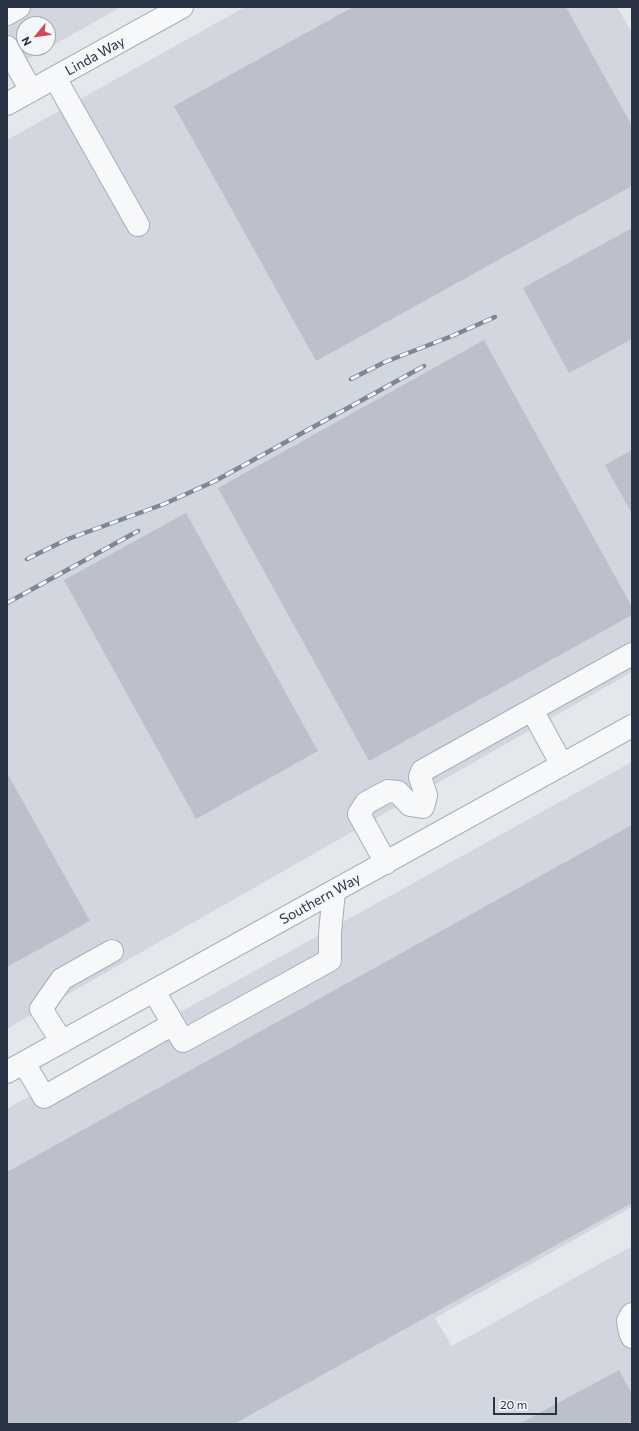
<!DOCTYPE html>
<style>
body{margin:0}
#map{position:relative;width:639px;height:1431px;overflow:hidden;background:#e4e7ec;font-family:Commissioner,sans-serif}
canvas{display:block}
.frame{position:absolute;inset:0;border:8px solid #2b3445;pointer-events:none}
.north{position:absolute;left:16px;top:16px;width:40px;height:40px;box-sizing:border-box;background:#f4f6f9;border:1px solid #a4a8b1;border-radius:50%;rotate:241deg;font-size:11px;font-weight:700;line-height:16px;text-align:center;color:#2b3445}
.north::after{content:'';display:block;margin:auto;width:14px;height:18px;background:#d1495b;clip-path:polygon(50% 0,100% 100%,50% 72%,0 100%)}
.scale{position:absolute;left:493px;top:1397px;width:64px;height:18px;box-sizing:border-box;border:2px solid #2b3445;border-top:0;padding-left:5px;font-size:12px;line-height:14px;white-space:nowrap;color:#2b3445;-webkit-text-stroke:3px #f4f6f9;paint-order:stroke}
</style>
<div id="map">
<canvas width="639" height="1431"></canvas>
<div class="frame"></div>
<div class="north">N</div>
<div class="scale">20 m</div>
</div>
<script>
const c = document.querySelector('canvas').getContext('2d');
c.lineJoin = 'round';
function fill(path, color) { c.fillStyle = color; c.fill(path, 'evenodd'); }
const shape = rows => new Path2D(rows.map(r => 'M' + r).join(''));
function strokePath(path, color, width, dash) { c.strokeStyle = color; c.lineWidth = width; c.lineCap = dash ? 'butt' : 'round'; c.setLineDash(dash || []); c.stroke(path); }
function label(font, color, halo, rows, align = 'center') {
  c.font = font + ' Commissioner,sans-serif'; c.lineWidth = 3; c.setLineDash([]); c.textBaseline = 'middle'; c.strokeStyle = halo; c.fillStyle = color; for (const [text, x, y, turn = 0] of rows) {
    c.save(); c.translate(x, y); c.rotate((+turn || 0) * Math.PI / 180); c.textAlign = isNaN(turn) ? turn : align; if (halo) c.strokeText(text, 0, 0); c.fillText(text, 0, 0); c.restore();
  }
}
const built = shape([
 [7,7,121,7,48,48,48,24,24,24,24,48,48,48,7,71],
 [245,7,617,7,632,33,632,672,7,1029,7,140],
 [632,762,632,1207,435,1318,452,1346,632,1246,632,1424,7,1424,7,1109,90,1062]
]);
const building = shape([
 [353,7,566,7,632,126,632,186,316,361,174,106],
 [632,228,632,339,569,373,523,288],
 [484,340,632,607,632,615,369,761,218,488],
 [632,450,632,514,605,465],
 [186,513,318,751,196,819,64,580],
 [7,773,90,921,7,967],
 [632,825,632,1203,234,1424,7,1424,7,1172],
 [619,1370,632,1394,632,1421,626,1424,519,1424]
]);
const minor = shape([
 [7,14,19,7],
 [7,47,31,91],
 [55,78,138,225],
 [7,104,182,7],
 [532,710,562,765],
 [386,863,359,814,366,803,388,791,398,792,410,805,423,807,426,795,420,777,422,771,632,654],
 [154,991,183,1041,330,960,330,933,334,891],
 [62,1042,41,1009,62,979,112,951],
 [24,1063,44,1097,173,1024],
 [7,1072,632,726],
 [632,1314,628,1321,630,1332,632,1337]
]);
const rail = shape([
 [351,379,385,362,452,336,495,317],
 [27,559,68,539,164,504,215,481,424,366],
 [7,603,138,531]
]);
const streetNames = [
 ["Linda Way",95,56,-29],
 ["Southern Way",320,899,-29]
];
fill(built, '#d2d6de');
fill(building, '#bbc0ca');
strokePath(minor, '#a9aeb7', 24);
strokePath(minor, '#f7f8fa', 22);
strokePath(rail, '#7d8696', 4.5);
strokePath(rail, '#f4f6f9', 3, [9]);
label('14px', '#2b3445', '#f4f6f9', streetNames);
</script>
